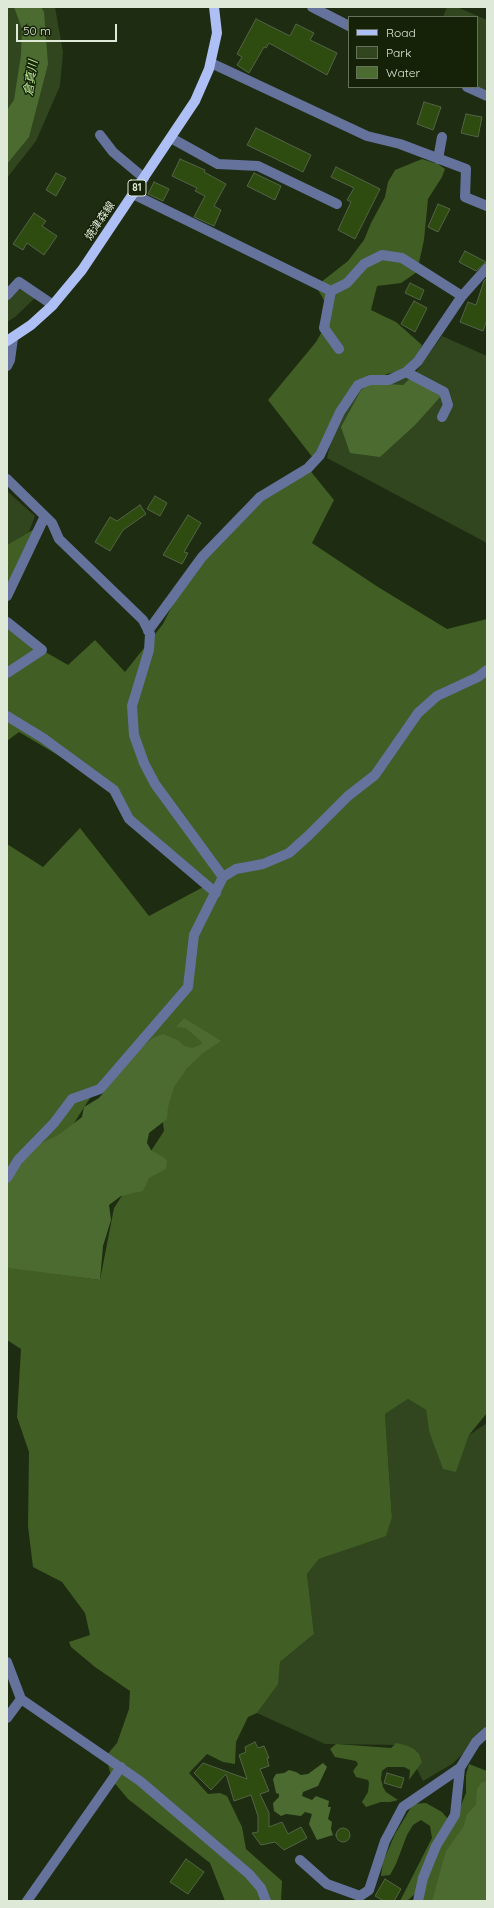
<!DOCTYPE html>
<meta charset="utf-8">
<style>
body{margin:0}
#map{position:relative;width:494px;height:1908px;overflow:hidden;background:#1e2c12;font-family:Quicksand,sans-serif}
canvas{display:block}
.frame{position:absolute;inset:0;border:8px solid #dfe9d8;pointer-events:none}
.legend{position:absolute;left:348px;top:16px;width:130px;height:72px;box-sizing:border-box;background:#152208;border:1px solid #66725b;margin:0;padding:5px 7px;list-style:none;font-size:12px;color:#dfe9d8}
.legend li{display:flex;align-items:center;gap:8px;height:20px}
.legend b{width:20px;border:1px solid #66725b}
.scale{position:absolute;left:16px;top:24px;width:101px;height:18px;box-sizing:border-box;border:2px solid #dfe9d8;border-top:0;padding-left:5px;font-size:12px;line-height:14px;white-space:nowrap;color:#dfe9d8;-webkit-text-stroke:3px #152208;paint-order:stroke}
</style>
<div id="map">
<canvas width="494" height="1908"></canvas>
<div class="frame"></div>
<ul class="legend">
<li><b style="height:5px;background:#adbff4"></b>Road</li>
<li><b style="height:11px;background:#31461f"></b>Park</li>
<li><b style="height:11px;background:#4c6b31"></b>Water</li>
</ul>
<div class="scale">50 m</div>
</div>
<script>
const c = document.querySelector('canvas').getContext('2d');
c.lineJoin = 'round';
function fill(path, color) { c.fillStyle = color; c.fill(path, 'evenodd'); }
const shape = rows => new Path2D(rows.map(r => 'M' + r).join(''));
function strokePath(path, color, width, dash) { c.strokeStyle = color; c.lineWidth = width; c.lineCap = dash ? 'butt' : 'round'; c.setLineDash(dash || []); c.stroke(path); }
function label(font, color, halo, rows, align = 'center') {
  c.font = font + ' Quicksand,"Noto Sans JP",sans-serif'; c.lineWidth = 3; c.setLineDash([]); c.textBaseline = 'middle'; c.strokeStyle = halo; c.fillStyle = color; for (const [text, x, y, turn = 0] of rows) {
    c.save(); c.translate(x, y); c.rotate((+turn || 0) * Math.PI / 180); c.textAlign = isNaN(turn) ? turn : align; if (halo) c.strokeText(text, 0, 0); c.fillText(text, 0, 0); c.restore();
  }
}
const green = shape([
 [7,7,55,7,63,52,60,86,36,141,7,178],
 [447,7,457,7,487,20,487,84,484,94,477,87,477,17,443,17],
 [20,289,36,297,15,317,7,322,7,299],
 [442,336,487,356,487,543,327,458,336,419,358,385,413,376],
 [7,491,35,516,29,532,7,545],
 [408,1399,426,1410,429,1431,456,1471,469,1435,487,1423,487,1735,480,1738,452,1764,423,1781,405,1745,325,1744,257,1713,277,1684,280,1662,314,1634,307,1574,319,1559,386,1535,392,1518,385,1414]
]);
const forest = shape([
 [422,159,438,164,445,169,442,177,428,199,424,240,417,272,401,283,377,286,371,310,396,322,422,345,418,354,400,371,387,374,377,379,360,380,313,458,268,400,316,342,324,328,326,304,316,286,348,261,364,240,371,223,385,197,388,182,395,170],
 [308,468,334,500,312,543,378,587,447,629,487,619,487,1413,469,1435,456,1472,443,1469,429,1431,426,1410,408,1399,385,1414,392,1518,386,1536,319,1559,307,1574,314,1634,280,1662,278,1684,257,1713,248,1717,236,1742,235,1764,223,1762,207,1754,189,1773,208,1794,220,1793,227,1796,242,1827,246,1849,282,1881,281,1901,225,1901,210,1863,128,1799,112,1780,106,1756,117,1743,129,1709,130,1691,95,1667,71,1647,69,1642,90,1635,85,1613,62,1582,33,1567,28,1526,29,1452,17,1417,21,1349,7,1340,7,1267,100,1280,114,1208,164,1131,161,1108,165,1079,92,1095,69,1131,7,1177,7,844,43,867,80,828,149,916,207,885,129,819,108,785,19,732,7,741,7,622,42,650,68,665,95,640,125,672,163,624,180,590,202,557,260,497],
 [41,525,7,596,7,545],
 [396,1743,405,1745,414,1749,419,1754,422,1762,409,1780,410,1770,404,1767,387,1767,382,1771,381,1779,383,1787,386,1792,398,1800,390,1802,381,1802,366,1807,362,1802,368,1792,369,1783,368,1780,356,1777,353,1771,358,1764,356,1761,335,1757,330,1749,336,1744,391,1748],
 [469,1764,487,1771,487,1778,480,1807,444,1901,423,1901,415,1894,407,1901,400,1901,432,1838,430,1826,421,1820,413,1825,407,1835,396,1864,390,1875,381,1876,383,1862,395,1834,413,1804,426,1803,442,1812,453,1825,466,1793,466,1775]
]);
const water = shape([
 [14,7,41,7,44,12,48,64,29,137,7,164,7,110,14,100,21,55,22,29],
 [413,376,442,395,415,425,380,457,350,453,341,427,361,390,371,383,403,385],
 [184,1018,221,1041,203,1053,187,1068,174,1087,168,1107,167,1119,149,1133,147,1143,151,1150,163,1157,167,1161,166,1169,149,1178,143,1191,121,1196,109,1205,111,1220,103,1246,100,1280,9,1268,7,1266,7,1180,11,1171,40,1144,60,1134,82,1117,84,1107,99,1098,112,1082,119,1065,153,1038,163,1034,178,1040,184,1046,192,1048,200,1045,202,1042,186,1028,176,1027],
 [323,1763,327,1767,318,1786,303,1792,302,1796,312,1800,316,1796,329,1801,328,1807,331,1807,328,1819,332,1822,331,1829,333,1835,317,1840,309,1824,312,1814,305,1812,301,1816,286,1814,281,1816,274,1811,273,1803,279,1797,279,1794,276,1793,273,1779,276,1774,284,1773,289,1770,296,1772,301,1775,308,1774],
 [487,1781,487,1901,432,1901,446,1851,464,1826,467,1814,476,1805,477,1789,481,1783]
]);
const building = shape([
 [256,19,290,36,296,24,314,33,310,40,337,53,327,75,269,43,266,48,264,47,249,73,237,65,242,57,237,54,256,19],
 [424,102,441,107,433,130,417,124,424,102],
 [466,114,482,117,478,137,461,133,466,114],
 [256,128,311,155,303,172,247,145,256,128],
 [180,159,205,170,204,172,226,184,214,206,221,210,214,226,194,217,205,196,195,191,197,188,172,176,180,159],
 [336,167,380,189,355,239,338,230,351,202,347,200,354,188,331,177,336,167],
 [56,173,66,178,56,196,46,190,56,173],
 [254,173,281,186,275,200,247,186,254,173],
 [154,182,169,189,163,201,148,194,154,182],
 [438,204,450,209,438,232,428,227,438,204],
 [34,213,46,221,42,226,57,236,44,255,27,243,23,250,13,244,34,213],
 [465,251,486,262,476,271,459,262,465,251],
 [487,278,487,320,483,331,460,322,468,302,476,305,484,281,487,278],
 [410,283,424,290,420,300,405,293,410,283],
 [414,301,427,308,415,332,401,324,414,301],
 [155,496,167,503,160,516,147,509,155,496],
 [140,505,146,514,123,530,110,551,95,542,110,517,117,521,140,505],
 [188,515,201,523,184,552,188,553,182,564,163,555,188,515],
 [255,1742,258,1748,264,1746,269,1758,267,1758,269,1766,260,1769,269,1791,260,1794,269,1813,269,1827,282,1822,288,1834,301,1827,307,1838,284,1850,275,1842,261,1845,252,1833,258,1832,258,1816,251,1795,234,1801,226,1774,211,1790,194,1773,203,1763,247,1779,239,1755,246,1752,245,1747,255,1742],
 [387,1773,404,1778,401,1788,384,1783,387,1773],
 '336 1835a7 7 0 1 1 14 0a7 7 0 1 1-14 0Z',
 [186,1859,204,1872,188,1894,170,1882,186,1859],
 [385,1879,401,1889,394,1901,384,1901,375,1896,385,1879]
]);
const minor = shape([
 [312,7,349,26],
 [211,63,367,136,400,144,466,169,465,197,487,206],
 [467,87,487,96],
 [100,135,113,152,144,178],
 [171,138,218,164,258,166,337,204],
 [438,159,442,137],
 [133,194,331,291,347,283,364,264,382,255,402,258,462,296],
 [331,291,324,328,339,349],
 [7,295,19,282,53,305],
 [7,366,10,360,13,338],
 [406,372,444,392,448,405,442,417],
 [7,479,52,523,59,539,143,620,150,634,149,650,132,706,134,735,144,763,155,784,223,877],
 [7,596,45,516],
 [7,622,42,650,7,673],
 [148,631,202,557,260,497,308,468,320,455,340,412,358,385,370,380,389,380,406,372,418,361,462,296,487,268],
 [7,716,43,738,114,790,129,819,216,893],
 [7,1178,18,1160,54,1123,72,1099,100,1089,188,987,194,935,223,877,236,869,263,864,289,853,308,836,348,796,375,775,418,713,437,696,478,677,487,670],
 [7,1662,21,1699,140,1781,249,1874,261,1888,266,1901],
 [7,1718,21,1699],
 [300,1860,327,1884,360,1896,369,1890,385,1841,403,1807,460,1768],
 [27,1901,121,1767],
 [418,1901,423,1878,436,1846,455,1815,460,1768,476,1742,487,1732]
]);
const major = shape([
 [7,341,31,325,52,306,82,270,195,101,209,69,217,33,214,7]
]);
const shields = [
 [137,188,18]
];
const shieldNames = [
 ["81",137,188]
];
const streetNames = [
 ["焼津森線",100,221,-56]
];
const waterNames = [
 ["倉真川",31,78,-82]
];
fill(green, '#31461f');
fill(forest, '#415e25');
fill(water, '#4c6b31');
fill(building, '#2e4b10');
strokePath(building, '#536447', 1);
strokePath(minor, '#64729c', 10);
strokePath(major, '#adbff4', 10);
for (const [x, y, w] of shields) { const box = new Path2D(); box.roundRect(x - w / 2, y - 8, w, 16, 3); c.fillStyle = '#152208'; c.fill(box); strokePath(box, '#dfe9d8', 1); }
label('bold 10px', '#dfe9d8', null, shieldNames);
label('11px', '#dfe9d8', '#152208', streetNames);
label('italic 12px', '#bceb96', '#152208', waterNames);
</script>
